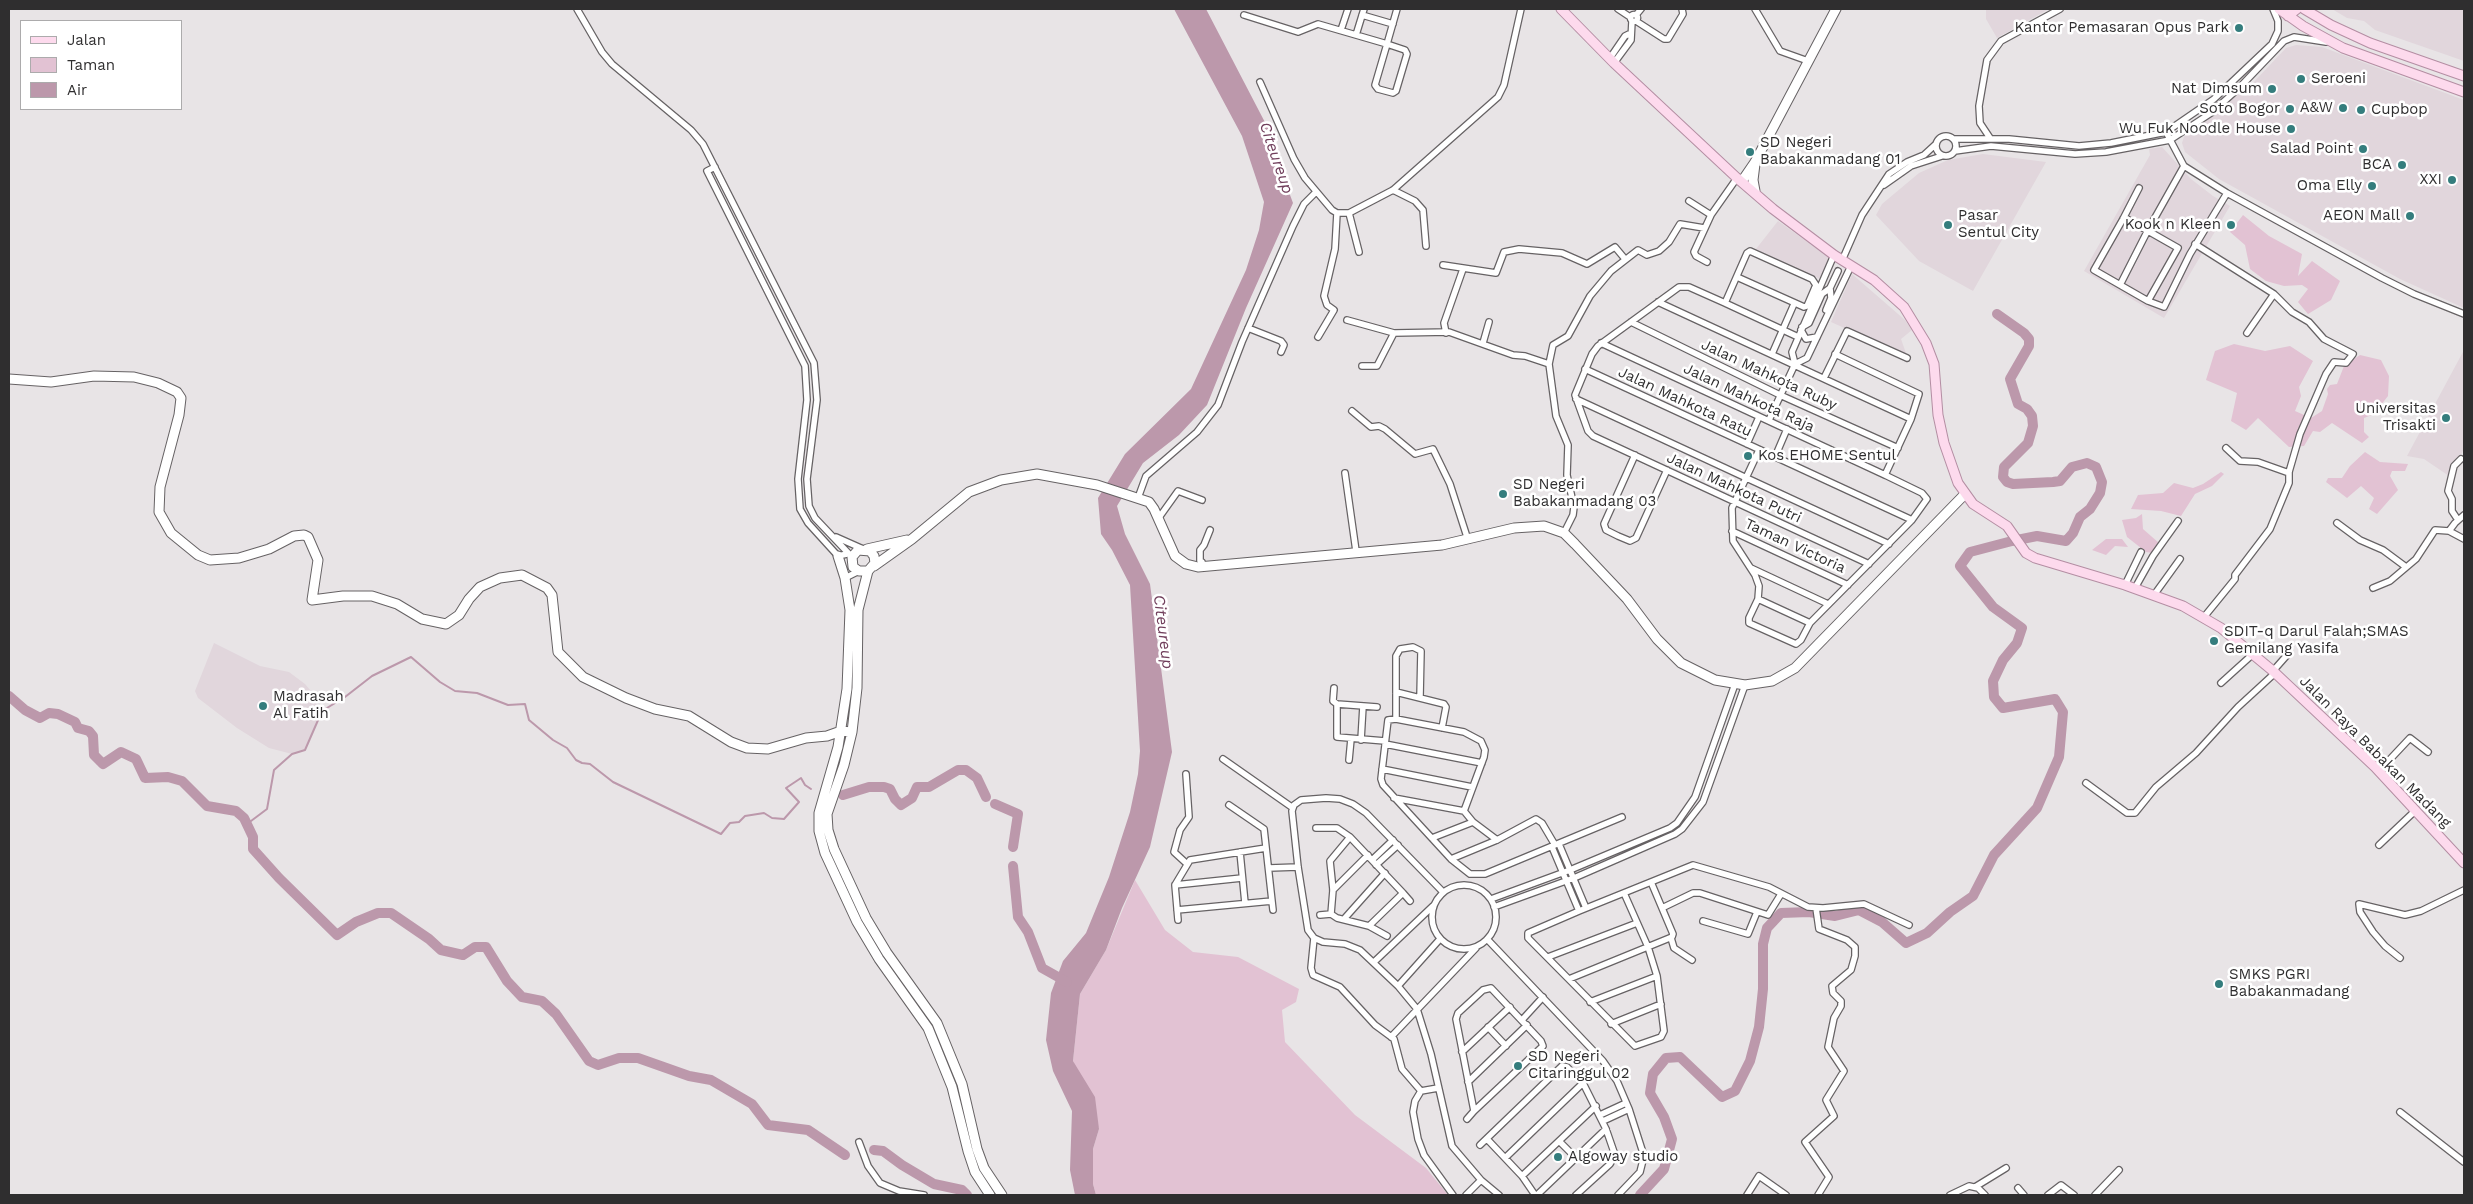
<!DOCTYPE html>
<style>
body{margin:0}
#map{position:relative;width:2473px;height:1204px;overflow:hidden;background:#e8e4e6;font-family:"Work Sans",sans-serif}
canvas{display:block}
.frame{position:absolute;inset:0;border:10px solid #2f2e2f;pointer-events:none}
.legend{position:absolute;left:20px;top:20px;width:162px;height:90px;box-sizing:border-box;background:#fff;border:1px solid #acabac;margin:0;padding:6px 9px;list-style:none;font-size:15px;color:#2f2e2f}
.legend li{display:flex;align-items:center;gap:10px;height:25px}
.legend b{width:25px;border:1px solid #acabac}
</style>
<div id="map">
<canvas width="2473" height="1204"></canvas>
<div class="frame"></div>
<ul class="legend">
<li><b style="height:6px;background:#fddaed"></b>Jalan</li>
<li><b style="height:14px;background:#e2c2d3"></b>Taman</li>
<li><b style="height:14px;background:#bc98ab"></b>Air</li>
</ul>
</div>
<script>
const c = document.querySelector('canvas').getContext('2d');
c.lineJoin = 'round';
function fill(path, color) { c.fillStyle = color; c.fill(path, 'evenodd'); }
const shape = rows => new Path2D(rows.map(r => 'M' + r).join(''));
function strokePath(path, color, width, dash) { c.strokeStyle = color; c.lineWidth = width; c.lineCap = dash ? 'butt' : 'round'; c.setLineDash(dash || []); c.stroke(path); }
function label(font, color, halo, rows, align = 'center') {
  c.font = font + ' "Work Sans",sans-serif'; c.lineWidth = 5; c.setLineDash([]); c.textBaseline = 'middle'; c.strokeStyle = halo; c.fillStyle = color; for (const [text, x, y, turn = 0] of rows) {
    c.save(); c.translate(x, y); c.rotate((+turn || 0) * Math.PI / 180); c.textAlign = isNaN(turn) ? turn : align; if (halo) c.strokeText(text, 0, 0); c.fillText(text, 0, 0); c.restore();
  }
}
const built = shape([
 [1986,9,2049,9,1997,38,1986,19],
 [2332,9,2464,9,2464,61,2375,30,2364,21,2347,18],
 [2296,45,2322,47,2464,100,2464,308,2400,279,2219,179,2185,152,2182,143,2184,137,2191,130,2251,85,2286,48],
 [2162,147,2191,179,2213,196,2230,206,2164,318,2084,271,2150,155,2149,149],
 [1983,154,2046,162,1973,291,1919,261,1876,215,1882,204,1919,173,1948,160],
 [1778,221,1830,258,1820,279,1756,249],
 [1852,274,1905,320,1912,330,1901,339,1907,356,1831,322],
 [2464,350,2464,449,2449,476,2424,459,2407,456],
 [214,643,260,666,289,672,305,684,316,697,320,714,305,750,292,754,269,748,237,728,198,698,195,691]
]);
const green = shape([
 [2243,215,2269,236,2302,254,2298,276,2312,261,2340,281,2331,300,2308,314,2298,302,2308,289,2302,285,2284,286,2266,281,2250,269,2245,245,2230,232],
 [2234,344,2265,351,2290,346,2313,361,2299,387,2301,396,2295,411,2311,418,2322,411,2328,394,2327,389,2330,385,2337,384,2344,366,2360,355,2381,360,2389,376,2388,396,2374,414,2364,418,2364,432,2369,437,2362,443,2332,423,2320,432,2313,431,2304,446,2289,447,2258,418,2246,430,2231,421,2237,393,2206,380,2215,351],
 [2365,452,2380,462,2408,464,2405,471,2392,471,2390,476,2398,490,2377,514,2369,509,2374,498,2361,486,2347,498,2326,482,2328,478,2342,478,2350,466],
 [2221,472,2224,474,2212,486,2195,494,2181,516,2161,511,2131,509,2138,495,2163,493,2174,483,2193,488,2203,484],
 [2142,514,2143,529,2159,543,2153,553,2146,552,2127,537,2122,520,2136,518],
 [2106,539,2122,539,2128,547,2115,546,2106,555,2092,550],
 [1135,880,1165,930,1193,952,1238,957,1299,989,1296,1002,1282,1010,1285,1042,1355,1115,1426,1168,1448,1195,1096,1195,1093,1184,1093,1149,1099,1129,1073,1061,1080,994,1106,950]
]);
const water = shape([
 [1174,9,1206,9,1270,132,1277,160,1293,203,1246,308,1207,405,1179,435,1143,463,1117,506,1125,534,1150,584,1172,752,1150,847,1122,908,1106,950,1080,994,1073,1061,1095,1097,1099,1129,1093,1149,1093,1184,1096,1195,1075,1195,1070,1170,1072,1111,1053,1071,1046,1040,1051,993,1063,961,1086,933,1109,877,1130,812,1138,774,1140,751,1130,585,1112,550,1101,534,1098,498,1125,454,1191,389,1246,270,1259,230,1264,202,1242,136]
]);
const stream = shape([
 [247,824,267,809,274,770,292,754,305,750,322,711,345,697,372,676,411,657,440,682,455,691,477,693,508,705,525,704,529,720,553,740,567,748,576,760,582,763,590,764,613,782,721,834,730,823,739,822,745,816,764,813,772,818,784,819,799,802,786,788,801,778,805,785,811,789]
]);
const river = shape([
 [9,696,25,710,40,718,49,713,58,714,75,722,78,728,89,731,93,736,94,755,103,764,121,752,136,759,145,778,168,777,182,781,207,806,236,811,244,818,253,837,253,849,279,878,337,935,356,922,378,913,391,913,429,939,441,950,463,955,475,947,486,947,507,981,522,997,542,1001,556,1014,589,1061,598,1065,619,1058,638,1058,689,1076,711,1080,752,1104,768,1125,808,1130,845,1155],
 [843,795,869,787,884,787,890,789,895,799,901,805,912,798,917,787,929,787,958,770,966,770,977,778,986,797],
 [995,804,1018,814,1013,847],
 [1013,866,1018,917,1028,932,1042,968,1067,982],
 [874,1150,883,1151,902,1165,934,1184,962,1190,967,1195],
 [1640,1195,1664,1169,1672,1139,1664,1117,1650,1093,1653,1074,1666,1058,1680,1057,1722,1097,1735,1091,1750,1061,1759,1027,1763,989,1763,944,1767,928,1781,913,1809,912,1835,916,1859,910,1882,922,1906,943,1927,933,1950,912,1973,896,1994,855,2037,808,2059,757,2063,712,2055,699,2003,708,1994,697,1993,681,2003,660,2017,643,2022,628,1993,607,1960,566,1970,552,2012,541,2037,536,2066,541,2073,533,2080,517,2090,509,2100,493,2102,482,2096,467,2087,463,2072,467,2060,481,2053,482,2013,484,2007,482,2003,477,2004,467,2028,443,2033,426,2032,416,2027,409,2018,404,2010,379,2029,346,2029,339,2024,333,1997,314]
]);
const street = shape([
 [577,9,602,52,612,64,691,130,703,144,814,363,817,400,807,479,809,506,815,518,852,557],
 [1618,9,1630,17],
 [1755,9,1780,51,1808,61],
 '1630.5 18a3.5 3.5 0 1 1 7 0a3.5 3.5 0 1 1-7 0Z',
 [1244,15,1298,32,1318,24,1356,35,1387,44,1405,50,1407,54,1396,91,1393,93,1378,89,1375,85,1387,44,1397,9],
 [1362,15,1393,24],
 [1636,15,1641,9],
 [1636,21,1664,39,1668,39,1683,14,1682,9],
 [1341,30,1348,9],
 [1356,35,1364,9],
 [1610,58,1625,36,1631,33],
 [1614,63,1631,40,1632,21],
 [1260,82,1294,159,1305,178,1332,210,1337,213,1349,213,1393,190,1498,97,1504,85,1521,9],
 [2166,132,2184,166,2227,193,2382,278,2414,294,2464,314],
 '1936 146a10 10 0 1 1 20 0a10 10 0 1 1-20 0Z',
 [1990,138,1980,123,1979,106,1987,60,2001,41,2060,9],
 [1953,139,2009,139,2079,146,2111,143,2166,132,2214,99,2272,44,2278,31,2278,21,2273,9],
 [1955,151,1991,146,2075,154,2106,152,2170,140,2211,113,2239,88,2284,41,2294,37,2326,42],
 [715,167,707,171,805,366,807,400,798,479,800,509,808,523,838,556,847,554],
 [1884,185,1911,166,1942,156],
 [1393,190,1415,201,1423,210,1426,246],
 [1689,201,1711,215],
 [1349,213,1359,252],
 [2123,219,2127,219,2178,248,2148,301,2094,270,2123,219],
 [2123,219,2139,188],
 [2195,244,2274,294,2292,312,2309,322,2324,339,2353,354,2346,363,2334,362,2326,374,2300,434,2289,472,2289,483,2270,529,2235,575,2235,579,2204,617],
 [1844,256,1862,215,1889,174,1907,162,1924,155,1936,144],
 [1707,262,1696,256,1694,252,1711,215,1737,178],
 [1443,265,1496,273,1504,252,1519,249,1562,253,1587,264,1615,247,1625,259],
 [1737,277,1804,307,1807,306,1816,285,1812,279,1750,251,1747,253,1725,303,1689,287,1679,287,1598,346,1592,354,1575,395,1588,431,1593,436,1869,564],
 [2120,285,2148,230,2184,166],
 [2148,301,2164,307,2190,254,2227,193],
 [1658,302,1911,419],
 [1725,303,1796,336],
 [1826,310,1831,298,1830,288],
 [1347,320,1394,333],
 [1631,322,1780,395,1898,448],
 [1802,327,1809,323,1822,294,1830,288,1838,271],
 [1248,328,1281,341,1284,345,1281,352],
 [1801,330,1806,339,1817,337],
 [1446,333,1444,323,1463,269],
 [2247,333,2274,294],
 [1318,337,1334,310,1327,305,1324,296,1335,249,1337,213],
 [1483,343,1489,322],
 [1601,343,1885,475],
 [1772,354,1794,304],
 [1549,364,1553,345,1568,336,1590,296,1611,271,1638,250,1647,255,1659,251,1669,242,1680,224,1704,228],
 [1795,364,1792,352,1834,255],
 [1795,364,1807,358,1851,266],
 [1362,366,1377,366,1394,333,1449,332,1513,355,1525,356,1549,364,1556,416,1568,445,1567,475,1574,507,1573,515,1564,533],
 [1585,369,1912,520],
 [1824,378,1847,331,1907,358],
 [1576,399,1889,544],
 [1352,411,1371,427,1379,426,1385,429,1415,454,1433,449,1450,484,1468,540],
 [1769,420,1795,364],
 [1747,444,1759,417],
 [2226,448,2240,461,2258,462,2289,473],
 [1759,450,1732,508,1733,541,1755,575,1759,586,1758,599,1749,618,1749,623,1796,644,1801,640,1810,623,1912,520,1927,499,1922,493,1885,475,1911,419,1919,394,1835,354],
 [1635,455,1604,524,1606,530,1618,536,1630,541,1636,538,1667,470],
 [1775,457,1787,429],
 [1345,473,1356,551],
 [1138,498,1146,476,1197,432,1218,405,1242,342,1293,226,1304,204,1316,192],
 [1158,519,1178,491,1202,500],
 [2458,520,2452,511,2452,499,2448,491,2454,466,2461,459],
 [2337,523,2360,540,2383,550,2406,567],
 [1732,531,1848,585],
 [2449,531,2455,523,2464,515],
 [836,537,863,549],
 [1203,566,1202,562,1200,561,1200,550,1204,545,1210,530],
 [1751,568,1828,604],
 [845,578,859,571],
 [2125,585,2141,552],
 [2135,588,2153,556,2178,521],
 [2373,588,2390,581,2416,559,2435,530,2449,531,2464,539],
 [2154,595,2180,559],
 [1758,599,1810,623],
 [2273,671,2288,654],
 [2221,683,2253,654],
 [1334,688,1333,701,1337,704,1337,737,1385,741],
 [1396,692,1444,704,1446,707,1442,728],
 [1337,704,1377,707],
 [1396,719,1396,656,1400,649,1413,647,1421,651,1420,697],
 [1361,740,1363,706],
 [1385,744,1482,763],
 [1223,759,1293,808],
 [1349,760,1351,739],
 [1382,769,1472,787],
 [2379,771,2410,738,2428,752],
 [1186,774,1189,817,1180,830,1174,852,1186,863],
 [2086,783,2127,813,2135,813,2156,787,2196,753,2238,707,2275,673],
 [1394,798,1464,811],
 [1229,805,1264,829,1273,910],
 [1316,828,1337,828,1350,837],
 [1432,838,1473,822],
 [1497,840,1473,822,1464,811,1484,757,1485,750,1481,741,1464,732,1396,719,1388,720,1381,779,1383,785,1451,859,1470,874,1485,874,1622,817],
 [1559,844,1586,908],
 [2379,845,2416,810],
 [1552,847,1579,911],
 [1240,852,1245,903],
 [1451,859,1497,840,1536,819,1542,823,1555,845],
 [1372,860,1393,840],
 [1376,865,1398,845],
 [1269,868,1298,867],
 '1432 917a32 32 0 1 1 64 0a32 32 0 1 1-64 0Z',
 [1175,885,1242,878],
 [1333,890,1368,855],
 [1443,892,1366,813,1353,804,1340,799,1326,798,1301,800,1294,805,1292,811,1298,867,1308,930,1314,938,1323,942,1345,944,1360,950,1398,986,1417,1009,1431,1054,1452,1146,1481,1180,1499,1195],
 [1403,893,1410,901],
 [1624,893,1648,947,1657,976,1664,1031,1661,1037,1635,1046,1528,938,1528,933,1579,911,1693,865,1769,887,1808,907,1823,908,1864,904,1909,925],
 [1491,899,1570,870,1670,828,1677,823,1695,797,1735,684],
 [1494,907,1574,878,1675,834,1682,829,1703,802,1745,685],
 [1662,908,1693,893,1700,893,1768,915,1781,894],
 [1816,908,1819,929,1847,940,1855,947,1855,956,1851,970,1832,986,1833,993,1841,1001,1841,1006,1834,1018,1828,1047,1844,1071,1826,1100,1834,1116,1805,1142,1829,1177,1818,1195],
 [1177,910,1272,901],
 [1320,915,1331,914],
 [1344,919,1385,873],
 [1178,920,1175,885,1190,860,1266,848],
 [1703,921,1748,934,1757,912],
 [1369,926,1403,893,1350,837,1330,861,1333,890,1331,914,1337,918,1369,926,1387,936],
 [1314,938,1311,968,1313,975,1340,987,1375,1025,1394,1039,1402,1069,1421,1091],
 [1671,938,1674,948,1692,960],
 [1487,939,1603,1061,1617,1081,1629,1109,1644,1156,1640,1172,1618,1195],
 [1548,957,1637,923],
 [2400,958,2385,946,2373,932,2360,912,2359,904,2405,915,2421,911,2464,890],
 [1374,962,1433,906],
 [1569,979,1672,937,1673,934,1651,882],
 [1398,986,1440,939],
 [1590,1002,1657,976],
 [1522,1020,1543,997],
 [1611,1024,1661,1004],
 [1488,1027,1506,1046],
 [1391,1037,1476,948],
 [1462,1052,1510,1007],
 [1468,1082,1527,1025],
 [1438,1088,1421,1091,1415,1101,1413,1112,1418,1139,1424,1155,1453,1195],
 [2400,1112,2464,1162],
 [1600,1115,1626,1103],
 [1467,1119,1474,1111,1456,1019,1458,1013,1483,990,1491,988,1541,1041,1543,1046,1474,1111],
 [1603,1121,1629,1109],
 [1487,1139,1522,1176,1535,1195],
 [1559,1141,1576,1158],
 [859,1142,868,1166,880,1183,899,1191,924,1195],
 [1480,1145,1562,1066,1567,1067,1583,1083,1606,1129,1615,1155,1610,1164,1576,1195],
 [1505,1158,1583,1083],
 [1522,1176,1596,1106],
 [1975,1187,2006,1168],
 [2018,1188,2024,1195],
 [1466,1195,1481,1180],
 [1537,1195,1606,1129],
 [1747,1195,1759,1176,1786,1195],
 [1950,1195,1969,1186,1978,1188,1985,1195],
 [2048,1195,2061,1185,2074,1195],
 [2095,1195,2119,1170]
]);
const secondary = shape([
 [1742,181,1755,162,1836,9],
 [1755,191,1753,180,1755,164],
 [9,379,51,382,94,376,134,377,158,383,177,392,181,398,179,415,160,487,159,512,171,533,198,555,210,560,239,558,269,549,294,536,304,535,308,537,318,560,312,600,343,596,372,596,397,604,422,619,446,624,459,615,469,599,480,587,500,578,522,575,547,588,552,595,558,652,583,677,626,698,655,709,689,716,731,742,747,748,768,749,806,738,827,736,841,731,852,732],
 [867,549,907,540],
 [838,556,845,578,850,610,847,689,838,747,819,813,819,831,825,853,857,922,879,959,928,1028,952,1087,968,1151,975,1172,990,1195],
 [874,566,912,539,969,492,1001,480,1037,474,1097,485,1149,502,1154,509,1175,556,1186,564,1198,567,1442,545,1514,528,1544,526,1564,533,1575,544,1627,599,1657,639,1681,663,1715,680,1745,685,1772,681,1795,668,1965,494],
 [868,571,859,571,853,567,852,557,858,550,870,551,874,556,875,563,868,571,858,610,857,688,852,732,844,765,827,814,828,830,834,849,866,918,887,953,937,1023,962,1084,977,1149,984,1168,1002,1195]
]);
const primary = shape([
 [1561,9,1614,63,1737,178,1773,209,1834,255,1874,280,1904,307,1926,343,1934,364,1938,415,1944,443,1958,483,1973,504,2007,526,2026,553,2035,558,2125,585,2183,606,2221,628,2273,671,2375,767,2464,863],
 [2279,9,2303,26,2343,48,2464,92],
 [2304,9,2331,25,2370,43,2464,76],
 [2288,16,2297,9]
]);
const markers = [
 [2239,28,5,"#347d7d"],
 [2301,79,5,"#347d7d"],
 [2272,89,5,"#347d7d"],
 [2343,108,5,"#347d7d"],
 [2290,109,5,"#347d7d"],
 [2361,110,5,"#347d7d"],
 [2291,129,5,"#347d7d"],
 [2363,149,5,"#347d7d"],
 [1750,152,5,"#347d7d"],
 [2402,165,5,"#347d7d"],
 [2452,180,5,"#347d7d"],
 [2372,186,5,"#347d7d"],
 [2410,216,5,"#347d7d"],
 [1948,225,5,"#347d7d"],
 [2231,225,5,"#347d7d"],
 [2446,418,5,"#347d7d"],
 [1748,456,5,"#347d7d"],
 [1503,494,5,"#347d7d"],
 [2214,641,5,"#347d7d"],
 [263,706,5,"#347d7d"],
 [2219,984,5,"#347d7d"],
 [1518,1066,5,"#347d7d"],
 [1558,1157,5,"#347d7d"]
];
const poiNames = [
 ["Kantor Pemasaran Opus Park",2229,28],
 ["Seroeni",2311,79,"left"],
 ["Nat Dimsum",2262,89],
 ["A&W",2333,108],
 ["Soto Bogor",2280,109],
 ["Cupbop",2371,110,"left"],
 ["Wu Fuk Noodle House",2281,129],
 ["SD Negeri",1760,143,"left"],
 ["Babakanmadang 01",1760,160,"left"],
 ["Salad Point",2353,149],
 ["BCA",2392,165],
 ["XXI",2442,180],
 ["Oma Elly",2362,186],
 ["Pasar",1958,216,"left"],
 ["Sentul City",1958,233,"left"],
 ["AEON Mall",2400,216],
 ["Kook n Kleen",2221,225],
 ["Universitas",2436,409],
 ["Trisakti",2436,426],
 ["Kos EHOME Sentul",1758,456,"left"],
 ["SD Negeri",1513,485,"left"],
 ["Babakanmadang 03",1513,502,"left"],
 ["SDIT-q Darul Falah;SMAS",2224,632,"left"],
 ["Gemilang Yasifa",2224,649,"left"],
 ["Madrasah",273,697,"left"],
 ["Al Fatih",273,714,"left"],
 ["SMKS PGRI",2229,975,"left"],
 ["Babakanmadang",2229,992,"left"],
 ["SD Negeri",1528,1057,"left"],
 ["Citaringgul 02",1528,1074,"left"],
 ["Algoway studio",1568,1157,"left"]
];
const streetNames = [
 ["Jalan Mahkota Ruby",1769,375,25],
 ["Jalan Mahkota Raja",1749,398,25],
 ["Jalan Mahkota Ratu",1685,402,25],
 ["Jalan Mahkota Putri",1734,488,25],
 ["Taman Victoria",1795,546,25],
 ["Jalan Raya Babakan Madang",2375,752,45]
];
const waterNames = [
 ["Citeureup",1276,158,71],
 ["Citeureup",1163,632,83]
];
fill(built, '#e1d6dc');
fill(green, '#e2c2d3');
fill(water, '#bc98ab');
strokePath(stream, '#bc98ab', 2);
strokePath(river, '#bc98ab', 10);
strokePath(street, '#666264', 8);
strokePath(secondary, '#666264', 11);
strokePath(primary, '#b48ea3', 11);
strokePath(street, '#fff', 5.5);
strokePath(secondary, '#fff', 9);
strokePath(primary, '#fddaed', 9);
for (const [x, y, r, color] of markers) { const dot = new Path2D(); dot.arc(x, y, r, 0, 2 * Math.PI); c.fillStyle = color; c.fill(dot); strokePath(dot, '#fff', 2); }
label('15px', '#2f2e2f', '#fff', poiNames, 'right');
label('15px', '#2f2e2f', '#fff', streetNames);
label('italic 16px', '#713f5c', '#fff', waterNames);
</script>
